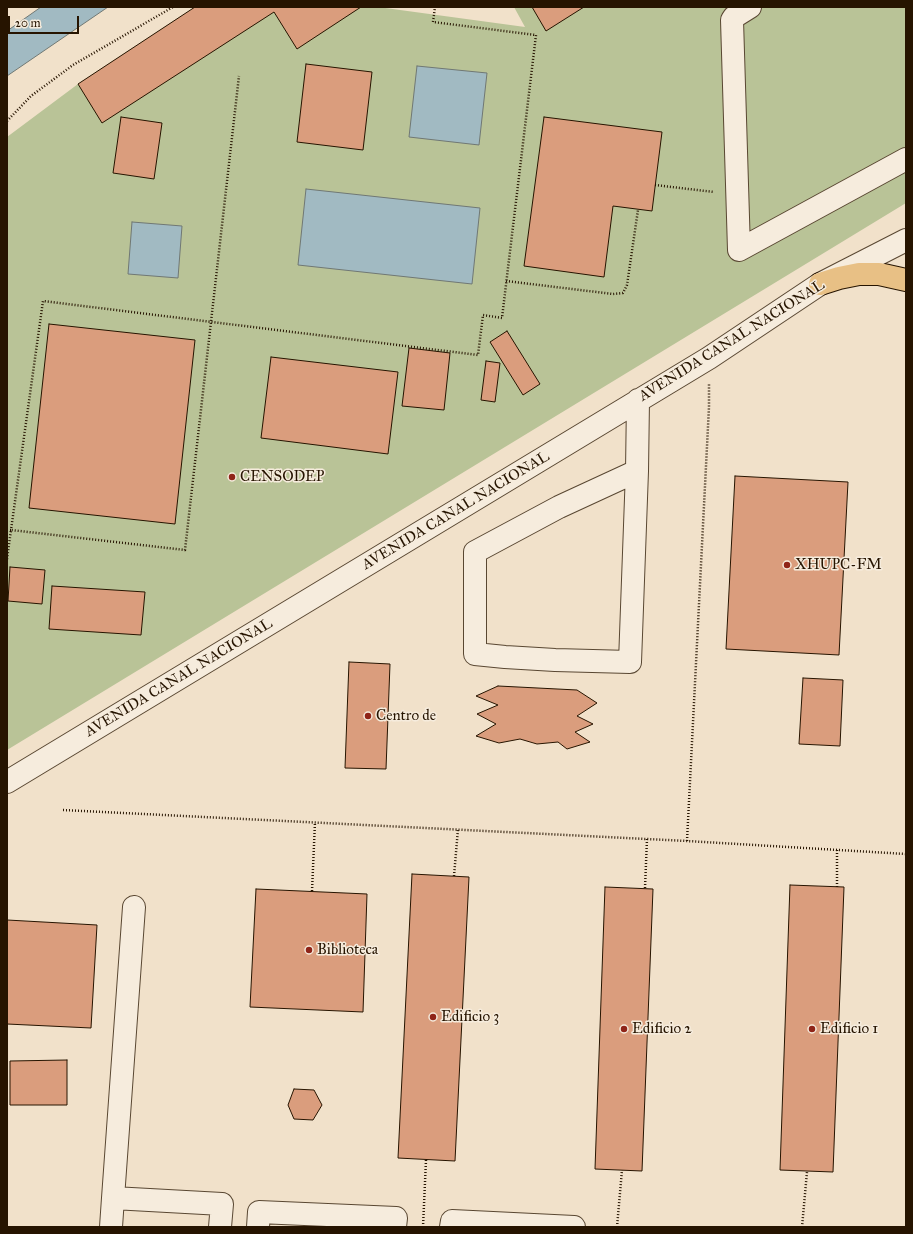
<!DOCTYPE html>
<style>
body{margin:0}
#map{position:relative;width:913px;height:1234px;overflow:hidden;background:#f1e1ca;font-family:"IM FELL Great Primer",serif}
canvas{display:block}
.frame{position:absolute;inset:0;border:8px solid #261400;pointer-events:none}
.scale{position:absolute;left:8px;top:16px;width:71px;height:18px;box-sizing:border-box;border:2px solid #261400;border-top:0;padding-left:5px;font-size:12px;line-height:14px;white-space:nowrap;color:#261400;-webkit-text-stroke:3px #f6ecdd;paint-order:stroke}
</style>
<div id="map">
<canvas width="913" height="1234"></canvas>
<div class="frame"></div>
<div class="scale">20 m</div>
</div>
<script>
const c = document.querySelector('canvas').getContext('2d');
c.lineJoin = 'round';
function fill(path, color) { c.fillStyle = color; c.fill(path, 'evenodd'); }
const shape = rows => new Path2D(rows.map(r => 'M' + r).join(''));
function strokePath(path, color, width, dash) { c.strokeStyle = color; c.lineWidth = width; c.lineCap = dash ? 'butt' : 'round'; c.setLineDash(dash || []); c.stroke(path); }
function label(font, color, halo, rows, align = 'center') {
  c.font = font + ' "IM FELL Great Primer",serif'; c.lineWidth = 3; c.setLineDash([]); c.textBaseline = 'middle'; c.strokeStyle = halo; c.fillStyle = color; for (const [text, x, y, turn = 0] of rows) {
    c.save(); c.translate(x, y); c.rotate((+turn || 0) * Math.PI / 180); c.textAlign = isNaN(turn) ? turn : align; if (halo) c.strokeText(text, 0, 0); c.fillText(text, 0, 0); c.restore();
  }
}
const green = shape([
 [195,7,378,7,525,27,514,7,906,7,906,203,7,750,7,137,78,84]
]);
const water = shape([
 [41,7,108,7,7,76,7,31,41,7],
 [417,66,487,73,479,145,409,137,417,66],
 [306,189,480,208,472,284,298,265,306,189],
 [132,222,182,226,178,278,128,274,132,222]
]);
const building = shape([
 [195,7,361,7,297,49,274,12,102,123,78,84,195,7],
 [532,7,584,7,546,31,532,7],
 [306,64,372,72,363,150,297,142,306,64],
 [121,117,162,123,154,179,113,173,121,117],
 [544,117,662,132,652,211,613,206,604,277,524,266,544,117],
 [49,324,195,340,175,524,29,508,49,324],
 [507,331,540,384,523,395,490,342,507,331],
 [409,348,450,353,444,410,402,406,409,348],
 [271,357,398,372,388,454,261,438,271,357],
 [486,361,500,363,495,402,481,400,486,361],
 [735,476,848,482,839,655,726,649,735,476],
 [10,567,45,570,42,604,8,601,10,567],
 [52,586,145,592,141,635,49,629,52,586],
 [349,662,390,664,386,769,345,768,349,662],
 [803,678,843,680,840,746,799,744,803,678],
 [498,686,577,690,597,703,577,716,593,724,575,732,590,742,567,749,558,742,537,744,520,739,499,743,476,736,496,724,477,714,498,705,476,696,498,686],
 [412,874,469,877,455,1161,398,1158,412,874],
 [790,885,844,887,833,1172,780,1170,790,885],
 [605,887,653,889,642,1171,595,1169,605,887],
 [256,889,367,894,363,1012,250,1007,256,889],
 [7,920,97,925,91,1028,7,1024,7,920],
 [67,1060,67,1105,10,1105,10,1061,67,1060],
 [294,1089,314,1090,322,1105,313,1120,294,1119,288,1105,294,1089]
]);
const path = shape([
 [7,121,31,96,73,65,173,7],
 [655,185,714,192],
 [506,281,613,294,623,293,627,285,638,210],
 [7,530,11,530,43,301,478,355,483,315,502,318,536,35,433,22,435,7],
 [7,559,11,530,185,550,239,76],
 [63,810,687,841,906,854],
 [687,841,709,407,709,384],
 [837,850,837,888],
 [454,876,458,829],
 [645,888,647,839],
 [312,891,315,822],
 [423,1227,426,1160],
 [617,1227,622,1170],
 [802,1227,807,1172]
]);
const minor = shape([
 [750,7,734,17,732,20,739,250,906,159],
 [637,471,559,507,475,552,475,654,505,657,555,660,630,662,637,471,638,400],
 [7,782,709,358,820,284,906,240],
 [113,1198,134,907],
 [111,1227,113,1198,222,1204,220,1227],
 [258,1227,259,1212,396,1218,395,1227],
 [451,1227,452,1221,574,1227]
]);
const major = shape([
 [820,284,839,278,859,274,879,274,906,280]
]);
const markers = [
 [232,477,4,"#8f2418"],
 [787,565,4,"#8f2418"],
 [368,716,4,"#8f2418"],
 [309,950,4,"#8f2418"],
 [433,1017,4,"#8f2418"],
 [624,1029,4,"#8f2418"],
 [812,1029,4,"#8f2418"]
];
const streetNames = [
 ["AVENIDA CANAL NACIONAL",732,341,-32],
 ["AVENIDA CANAL NACIONAL",456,511,-31],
 ["AVENIDA CANAL NACIONAL",179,678,-31]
];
const poiNames = [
 ["CENSODEP",240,477],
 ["XHUPC-FM",795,565],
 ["Centro de",376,716],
 ["Biblioteca",317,950],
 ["Edificio 3",441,1017],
 ["Edificio 2",632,1029],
 ["Edificio 1",820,1029]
];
fill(green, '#b9c397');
fill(water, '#a1bac2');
strokePath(water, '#707874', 1);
fill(building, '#da9d7d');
strokePath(building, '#261400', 1);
strokePath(minor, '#594732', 24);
strokePath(major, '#261400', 24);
strokePath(path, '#261400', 2.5, [1, 2]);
strokePath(minor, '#f6ecdd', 22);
strokePath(major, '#e8c085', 22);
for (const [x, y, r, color] of markers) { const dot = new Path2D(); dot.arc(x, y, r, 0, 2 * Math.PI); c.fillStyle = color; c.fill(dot); strokePath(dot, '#f6ecdd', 1.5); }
label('15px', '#261400', '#f6ecdd', streetNames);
label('15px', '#261400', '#f6ecdd', poiNames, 'left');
</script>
